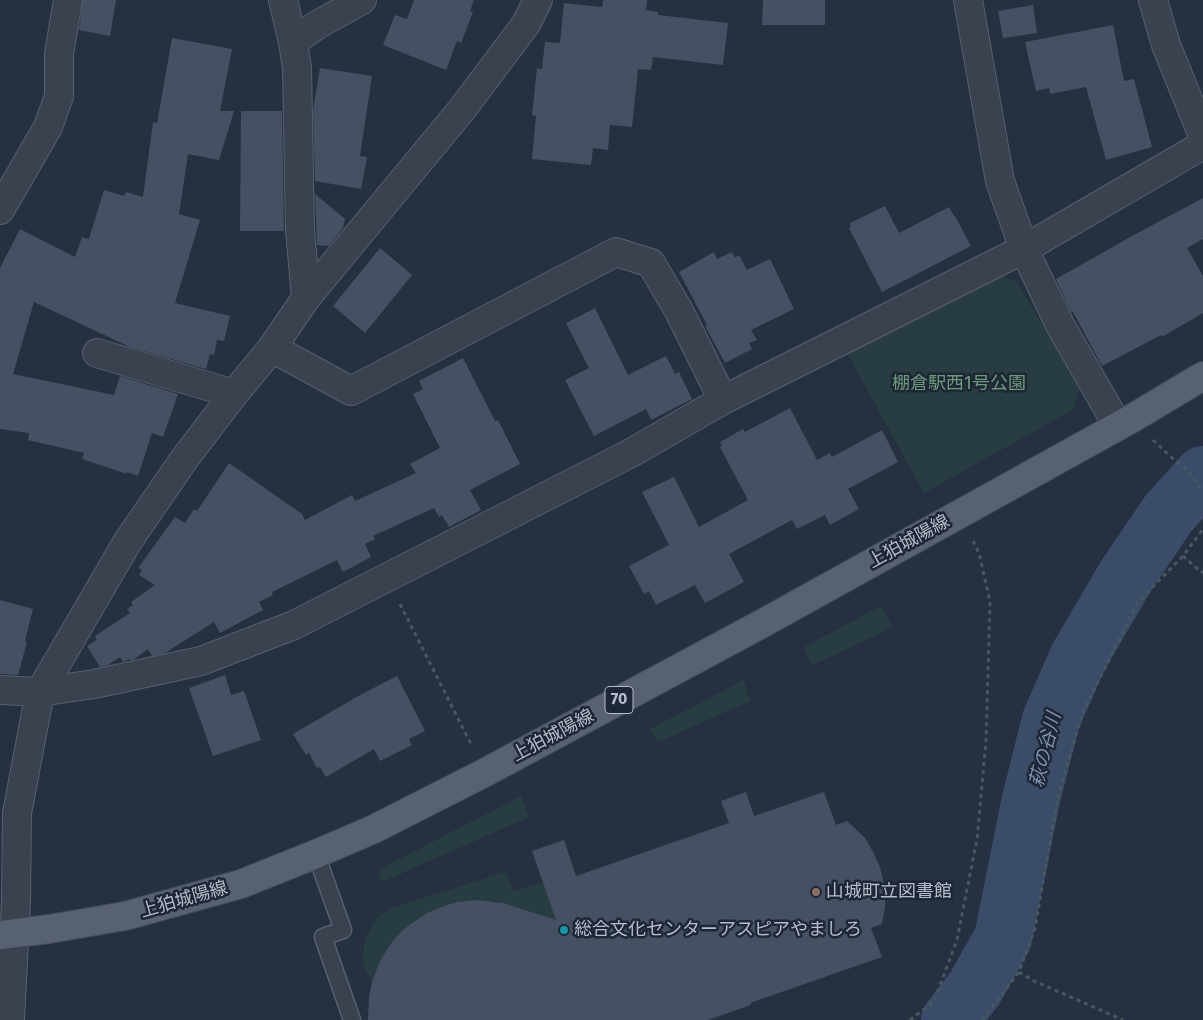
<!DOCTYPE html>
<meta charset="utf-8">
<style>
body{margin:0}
canvas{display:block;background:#253040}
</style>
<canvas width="1203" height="1020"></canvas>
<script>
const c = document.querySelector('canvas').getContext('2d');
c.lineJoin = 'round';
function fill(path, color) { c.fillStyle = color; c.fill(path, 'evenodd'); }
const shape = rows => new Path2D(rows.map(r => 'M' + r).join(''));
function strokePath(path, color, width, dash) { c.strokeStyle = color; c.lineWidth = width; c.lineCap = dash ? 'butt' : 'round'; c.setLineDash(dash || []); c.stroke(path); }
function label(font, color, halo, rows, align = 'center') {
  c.font = font + ' "Fira Sans","Noto Sans JP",sans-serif'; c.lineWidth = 5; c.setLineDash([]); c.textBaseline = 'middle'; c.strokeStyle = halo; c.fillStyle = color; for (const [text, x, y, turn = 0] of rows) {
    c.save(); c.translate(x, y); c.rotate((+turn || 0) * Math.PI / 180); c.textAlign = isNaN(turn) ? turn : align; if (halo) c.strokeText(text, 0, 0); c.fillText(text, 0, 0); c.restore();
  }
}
const green = shape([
 [998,275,1016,281,1080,388,1074,409,924,493,847,353],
 [881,606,893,627,811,666,804,647],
 [744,680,750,701,658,742,650,729],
 [521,796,529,817,382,882,378,870],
 [506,872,513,891,543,883,556,920,503,903,495,901,466,901,447,905,427,913,408,926,400,933,392,942,380,961,372,982,366,971,363,959,364,946,367,934,373,924,381,915,391,908]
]);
const river = shape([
 [950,1020,975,988,1003,938,1031,799,1051,720,1078,658,1126,576,1168,514,1203,475]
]);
const building = shape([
 [83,0,116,0,110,36,79,30],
 [414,0,474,0,470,11,473,12,461,43,457,41,446,70,383,45,395,15,407,19],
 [603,0,647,0,646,10,658,12,658,15,728,23,723,65,653,57,651,70,638,69,632,127,610,125,608,150,593,148,591,165,532,159,536,116,532,115,537,68,542,69,545,42,560,43,564,3,602,7],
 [763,0,825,0,825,25,762,25],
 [1033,5,1037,33,1003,38,998,11],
 [1113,25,1124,81,1134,79,1152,147,1106,160,1086,87,1050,94,1049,88,1036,91,1025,42],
 [172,38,232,49,220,111,234,111,219,160,188,154,179,214,200,220,175,303,230,316,224,341,217,340,214,355,210,354,206,369,130,347,34,302,13,374,114,395,120,376,178,394,163,437,152,433,138,476,127,472,127,474,82,459,84,453,28,440,29,433,0,429,0,268,20,229,75,257,82,237,89,239,104,190,124,196,126,192,143,197,153,122,157,123],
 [320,68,372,76,360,156,367,157,361,189,315,181,313,111],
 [241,111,282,111,284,231,240,231],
 [315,194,345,219,343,228,329,246,317,245],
 [1203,198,1203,239,1187,248,1203,276,1203,313,1162,337,1161,335,1102,366,1073,312,1071,312,1056,279,1132,236],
 [885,206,899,233,949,207,954,216,955,216,971,246,882,292,849,228,851,227,850,223],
 [380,248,412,275,365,333,333,306],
 [714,252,717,259,732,252,735,258,739,255,747,270,770,259,794,309,751,330,757,340,749,343,752,349,725,363,705,326,707,325,679,272],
 [595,308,628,375,666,356,675,374,679,372,692,399,651,420,646,409,594,436,565,380,589,368,566,323],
 [463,358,495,421,498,420,520,464,470,490,481,510,449,527,442,515,439,517,434,508,373,536,375,539,365,544,371,557,343,572,337,560,272,592,273,595,259,602,263,610,220,633,214,622,165,653,152,656,148,649,133,660,130,660,129,659,123,662,120,657,108,665,100,667,87,646,97,640,95,636,130,613,127,609,133,605,131,602,155,585,139,575,142,570,138,568,175,517,185,523,194,509,197,511,229,463,302,514,305,520,352,495,355,501,416,473,410,464,440,448,413,394,423,389,419,381],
 [790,408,817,460,830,453,832,457,882,430,898,462,848,489,859,509,830,525,825,515,797,529,792,520,729,554,744,582,705,603,695,585,656,605,649,591,644,594,629,566,669,545,642,492,674,477,699,527,748,500,720,447,722,446,720,442,743,429,745,432],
 [0,600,33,609,25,641,27,642,18,675,0,674],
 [225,675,231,695,244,691,261,740,213,756,189,688],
 [397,676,425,731,409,739,412,745,380,761,374,749,326,777,320,767,317,768,309,753,306,755,293,734,360,695],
 [746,792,754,816,824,792,836,825,847,821,865,838,872,850,880,867,885,889,885,907,882,924,871,928,882,957,750,1003,751,1005,708,1020,368,1020,369,998,372,982,380,961,392,942,400,933,408,926,427,913,447,905,457,902,476,900,503,903,556,920,532,851,564,840,576,876,729,823,721,801]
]);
const path = shape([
 [1153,440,1171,457,1185,468,1203,491],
 [1183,556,1201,572,1203,572],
 [400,604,472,746],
 [1019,972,1034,981,1123,1020],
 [910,1020,934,1001,957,940,977,839,986,741,990,602,979,553,973,541],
 [982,1020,1019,972,1035,928,1058,797,1082,714,1138,602,1183,556,1203,529]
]);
const service = shape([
 [316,854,343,930,323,937,352,1020]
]);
const minor = shape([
 [283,0,293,42],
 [968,0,1000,181,1024,249,1060,325,1118,426],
 [1153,0,1166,45,1203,136],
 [0,210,48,127,59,96,59,54,68,0],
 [306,298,300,230,297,68,293,42,317,25,362,0],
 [272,348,351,391,616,252,651,263,679,311,723,400],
 [97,353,234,394],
 [0,690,40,692,94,684,201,661,294,625,631,453,723,400,1024,249,1203,145],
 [10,1020,16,902,17,813,40,692,128,541,185,458,234,394,272,348,306,298,463,108,526,24,538,0]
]);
const primary = shape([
 [0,935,49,929,125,916,241,884,316,854,374,829,486,772,765,622,1131,419,1203,376]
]);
const markers = [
 [816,892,5,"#8d6e63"],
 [564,930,5,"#0f9aa8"]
];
const shields = [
 [619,700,28]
];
const shieldNames = [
 ["70",619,700]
];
const parkNames = [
 ["棚倉駅西1号公園",959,384]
];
const streetNames = [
 ["上狛城陽線",909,542,-29],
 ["上狛城陽線",553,736,-28],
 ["上狛城陽線",184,900,-16]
];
const poiNames = [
 ["山城町立図書館",826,892],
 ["総合文化センターアスピアやましろ",574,930]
];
const waterNames = [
 ["萩の谷川",1046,750,-76]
];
fill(green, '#283d41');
strokePath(river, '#3b4c69', 58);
fill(building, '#455062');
strokePath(service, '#57606d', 19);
strokePath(minor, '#57606d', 30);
strokePath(primary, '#434b59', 30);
strokePath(path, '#465a5e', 3, [4, 4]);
strokePath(service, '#3a4250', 16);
strokePath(minor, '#3a4250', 28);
strokePath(primary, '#586170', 28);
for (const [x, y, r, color] of markers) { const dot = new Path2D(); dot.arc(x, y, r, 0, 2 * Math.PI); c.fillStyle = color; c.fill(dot); strokePath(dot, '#1e2735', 2); }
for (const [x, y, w] of shields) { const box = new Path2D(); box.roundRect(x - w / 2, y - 13.5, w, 27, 4); c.fillStyle = '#1e2735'; c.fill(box); strokePath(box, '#b6bdca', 1); }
label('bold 16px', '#b6bdca', null, shieldNames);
label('18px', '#6d9b7a', '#1e2735', parkNames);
label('18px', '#b6bdca', '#1e2735', streetNames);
label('18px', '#b6bdca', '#1e2735', poiNames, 'left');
label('italic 19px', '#7e92b2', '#1e2735', waterNames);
</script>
